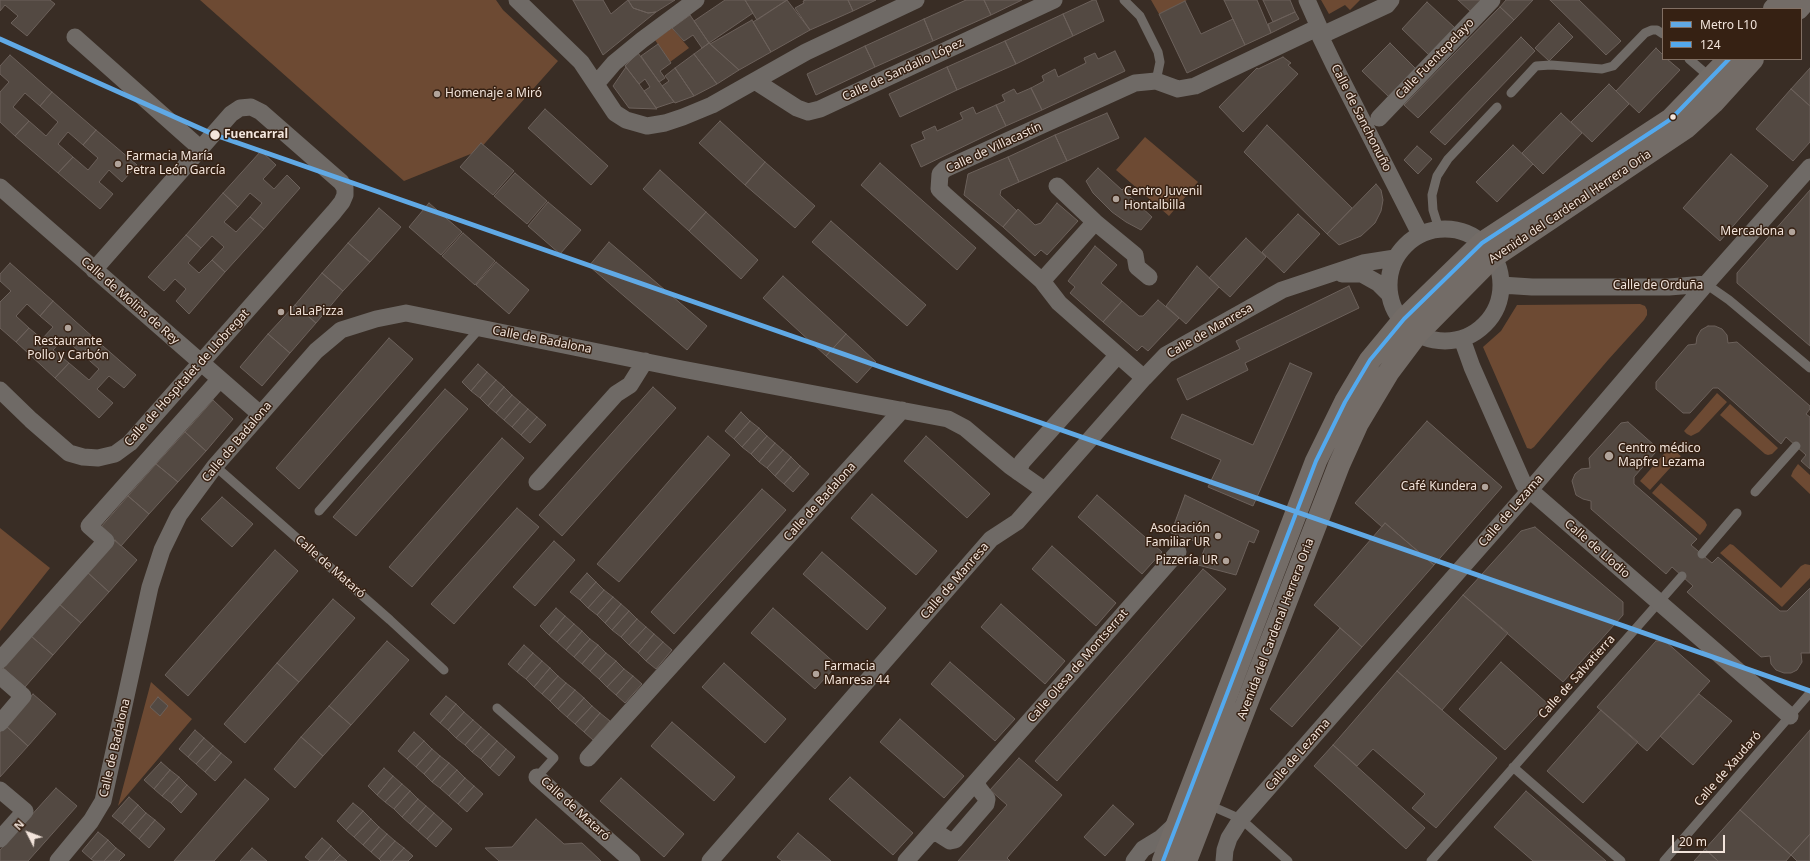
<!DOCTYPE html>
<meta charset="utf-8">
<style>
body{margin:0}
#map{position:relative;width:1810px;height:861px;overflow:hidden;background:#392d25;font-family:"Noto Sans",sans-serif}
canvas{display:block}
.legend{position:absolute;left:1662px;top:8px;width:140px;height:52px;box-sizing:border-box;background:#362113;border:1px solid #816f63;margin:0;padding:5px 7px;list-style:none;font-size:12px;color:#f2e4db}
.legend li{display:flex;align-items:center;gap:8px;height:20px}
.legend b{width:20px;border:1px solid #816f63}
.north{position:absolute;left:8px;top:813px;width:40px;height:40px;-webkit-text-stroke:3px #362113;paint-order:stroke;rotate:312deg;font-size:11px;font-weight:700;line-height:16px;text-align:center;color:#f2e4db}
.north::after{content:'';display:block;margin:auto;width:14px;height:18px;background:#f2e4db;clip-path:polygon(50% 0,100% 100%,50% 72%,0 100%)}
.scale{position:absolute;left:1672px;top:835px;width:53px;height:18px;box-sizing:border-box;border:2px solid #f2e4db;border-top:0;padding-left:5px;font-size:12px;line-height:14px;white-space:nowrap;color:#f2e4db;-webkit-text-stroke:3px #362113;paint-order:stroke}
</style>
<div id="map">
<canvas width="1810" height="861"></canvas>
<ul class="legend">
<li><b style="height:5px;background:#60a9e5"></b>Metro L10</li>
<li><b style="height:5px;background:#53a9ee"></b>124</li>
</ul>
<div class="north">N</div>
<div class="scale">20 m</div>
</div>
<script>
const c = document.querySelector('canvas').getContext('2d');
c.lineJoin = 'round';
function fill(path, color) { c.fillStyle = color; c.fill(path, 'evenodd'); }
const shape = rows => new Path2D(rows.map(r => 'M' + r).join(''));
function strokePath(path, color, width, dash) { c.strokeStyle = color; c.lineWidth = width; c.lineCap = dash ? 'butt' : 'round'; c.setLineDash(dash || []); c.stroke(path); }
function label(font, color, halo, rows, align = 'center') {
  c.font = font + ' "Noto Sans",sans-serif'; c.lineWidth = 3; c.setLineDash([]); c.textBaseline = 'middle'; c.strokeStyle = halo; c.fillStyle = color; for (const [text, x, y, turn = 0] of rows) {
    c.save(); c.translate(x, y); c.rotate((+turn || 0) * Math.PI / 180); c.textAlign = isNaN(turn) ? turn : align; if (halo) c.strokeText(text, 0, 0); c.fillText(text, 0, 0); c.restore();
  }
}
const green = shape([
 [200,0,496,0,503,10,558,61,478,151,404,181],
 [1151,0,1187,0,1159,14],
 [1321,0,1360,0,1350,10,1345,5,1329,14],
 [672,28,689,48,670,62,655,40],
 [1145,137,1198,182,1169,216,1116,170],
 [1640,304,1645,306,1647,310,1647,315,1644,320,1608,360,1534,447,1531,449,1527,448,1483,347,1501,331,1517,305],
 [1717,393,1727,402,1699,432,1691,436,1687,434,1684,431],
 [1730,404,1778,448,1772,454,1768,455,1765,454,1720,415],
 [1670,447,1681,456,1650,490,1640,481],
 [1798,464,1810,475,1810,494,1791,476,1793,471],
 [1661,483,1705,521,1707,525,1705,529,1700,535,1652,493],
 [0,528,50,568,0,631],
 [1730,544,1733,545,1781,588,1801,566,1805,564,1810,565,1810,578,1782,607,1720,553],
 [151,682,192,719,118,806]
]);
const building = shape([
 [0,0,50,0,55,4,27,36,11,23,18,16,5,5,0,11,0,0],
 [573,0,603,0,611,14,628,0,633,8,648,13,656,12,603,55,573,0],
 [628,0,675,0,656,12,648,13,633,8,628,0],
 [725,0,745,0,753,13,709,43,694,21,725,0],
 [745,0,787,0,757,20,745,0],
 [787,0,810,30,771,52,753,22,787,0],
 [806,0,848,0,853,11,810,30,795,8,804,3,803,1,806,0],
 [848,0,876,0,853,11,848,0],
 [966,0,984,0,991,15,933,41,924,19,966,0],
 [984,0,1022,0,991,15,984,0],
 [1093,0,1096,0,1104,21,1073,36,1063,14,1093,0],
 [1224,0,1257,0,1271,33,1245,45,1224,0],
 [1263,0,1290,0,1295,12,1273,22,1263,0],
 [1458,0,1483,0,1471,12,1458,0],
 [1506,0,1533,0,1514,20,1500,7,1506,0],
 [1550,0,1579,0,1621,41,1606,55,1550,0],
 [1185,1,1201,34,1233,19,1245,45,1187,73,1159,14,1185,1],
 [1427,2,1455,28,1429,55,1402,29,1427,2],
 [1500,7,1514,20,1418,118,1404,105,1500,7],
 [1295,12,1299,19,1271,33,1268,24,1295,12],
 [1063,14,1073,36,1016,64,1005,41,1063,14],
 [690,15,709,43,702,48,693,35,684,41,672,28,690,15],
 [924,19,933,41,875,67,865,46,924,19],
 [752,20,771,52,739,70,710,44,752,20],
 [1559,23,1573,37,1549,61,1535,48,1559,23],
 [1521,37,1535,51,1445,145,1430,132,1521,37],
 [1005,41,1016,64,957,90,947,67,1005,41],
 [709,43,739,70,717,84,694,54,709,43],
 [1390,43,1416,69,1389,97,1362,71,1390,43],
 [658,44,671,63,660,71,665,78,659,82,641,56,658,44],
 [865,46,875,67,816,95,807,74,865,46],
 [1656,48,1663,55,1663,59,1667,59,1680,70,1639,113,1616,91,1656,48],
 [1115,51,1125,71,1042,110,1031,88,1044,81,1042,76,1055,69,1058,77,1086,63,1084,58,1095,53,1098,59,1115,51],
 [638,53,674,102,656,108,644,91,650,87,645,79,639,84,625,66,638,53],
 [694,54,717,84,694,96,675,68,694,54],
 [10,55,52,92,40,106,25,93,13,107,29,121,15,136,0,122,0,92,9,82,0,74,0,66,10,55],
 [1283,57,1291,63,1288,65,1298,74,1243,132,1219,107,1257,68,1258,69,1283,57],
 [626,67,639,84,657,109,629,108,613,86,626,67],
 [947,67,957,90,900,117,889,94,947,67],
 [675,68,694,96,675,103,662,86,669,81,665,76,675,68],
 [1810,68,1810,106,1791,89,1810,68],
 [1609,84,1629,104,1592,142,1571,122,1609,84],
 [1031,88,1042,110,1006,126,996,105,1005,101,1002,95,1014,89,1017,94,1031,88],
 [1791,89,1810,106,1810,142,1793,161,1756,129,1791,89],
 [52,92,96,130,83,145,68,132,58,144,73,157,58,173,15,136,29,121,46,136,58,122,40,106,52,92],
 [996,105,1006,126,921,167,911,145,925,139,922,132,935,126,937,131,963,119,960,113,973,107,976,114,996,105],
 [545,109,608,166,591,185,528,128,545,109],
 [1107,113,1119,138,1067,161,1055,135,1107,113],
 [1561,113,1582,133,1543,174,1522,153,1561,113],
 [720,121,765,162,745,185,699,143,720,121],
 [1267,125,1352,208,1327,234,1244,152,1267,125],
 [96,130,137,165,122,182,109,170,99,182,113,194,100,209,58,173,73,157,88,170,98,158,83,145,96,130],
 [1055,135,1067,161,1019,182,1008,157,1055,135],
 [481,143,514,171,493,195,460,167,481,143],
 [1513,145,1533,164,1497,202,1476,182,1513,145],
 [1417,146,1432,159,1418,174,1404,160,1417,146],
 [261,151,276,165,263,179,274,189,287,175,300,188,264,229,250,217,262,203,250,193,238,207,223,193,261,151],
 [1731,154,1768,186,1720,241,1683,208,1731,154],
 [1008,157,1019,182,1001,190,1000,195,1017,211,1003,227,964,195,968,174,1008,157],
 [765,162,815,206,795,228,745,185,765,162],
 [880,163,976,248,957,270,861,185,880,163],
 [1098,168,1122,190,1125,187,1131,192,1128,195,1152,217,1141,230,1126,222,1112,212,1093,193,1086,181,1098,168],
 [660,170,706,212,689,231,643,189,660,170],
 [515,173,547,201,527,224,494,196,515,173],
 [1376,184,1381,190,1383,200,1381,211,1375,223,1361,236,1339,245,1327,234,1376,184],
 [1810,190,1810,346,1737,283,1737,273,1810,190],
 [223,193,238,207,224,222,236,232,250,217,264,229,225,272,212,260,224,247,212,236,201,248,186,235,223,193],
 [548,202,581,230,560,254,528,226,548,202],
 [429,203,462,232,441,255,409,227,429,203],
 [1057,203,1078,221,1047,255,1041,250,1035,256,1003,227,1018,209,1035,225,1041,223,1057,203],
 [379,208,401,227,370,262,348,243,379,208],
 [706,212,758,260,741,279,689,231,706,212],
 [1298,214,1320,234,1284,273,1262,252,1298,214],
 [831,221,926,305,907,326,812,242,831,221],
 [463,233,495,261,475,285,442,256,463,233],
 [186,235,201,248,188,263,199,273,212,260,225,272,189,314,176,301,186,289,175,279,164,291,148,277,186,235],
 [1246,238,1266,257,1230,297,1209,278,1246,238],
 [609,242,707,326,687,350,589,266,609,242],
 [348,243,370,262,343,291,322,273,348,243],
 [1095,246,1117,265,1101,283,1122,301,1103,322,1070,293,1075,287,1068,281,1095,246],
 [496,262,529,290,509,314,476,285,496,262],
 [10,263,53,301,40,316,27,304,16,316,29,328,16,342,0,328,0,302,11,291,0,281,0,274,10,263],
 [1197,266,1219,287,1186,324,1166,306,1197,266],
 [322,273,343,291,316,323,295,305,322,273],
 [783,276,846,334,826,356,763,298,783,276],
 [1349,286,1359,308,1245,363,1248,370,1187,400,1177,379,1240,349,1236,341,1349,286],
 [1158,300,1179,318,1148,351,1142,346,1137,351,1103,322,1122,301,1139,316,1143,316,1158,300],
 [53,301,95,339,82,354,64,338,53,350,69,363,55,378,16,342,29,328,42,339,53,327,40,316,53,301],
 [295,305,316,323,290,353,268,334,295,305],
 [1708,326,1715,326,1722,329,1727,335,1728,343,1737,342,1810,406,1810,409,1806,414,1810,417,1810,469,1801,461,1806,455,1786,437,1781,444,1718,388,1713,388,1690,413,1683,413,1656,389,1656,382,1688,345,1696,344,1697,337,1701,330,1708,326],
 [268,334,290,353,262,386,240,367,268,334],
 [846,334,876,362,857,383,826,356,846,334],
 [389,338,413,359,299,489,276,468,389,338],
 [95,339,136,375,124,388,109,376,97,389,113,403,99,418,55,378,69,363,89,380,99,369,82,354,95,339],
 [1290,363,1312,373,1253,506,1208,487,1221,460,1171,438,1182,414,1253,445,1290,363],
 [478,364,487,372,471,391,462,382,478,364],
 [487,372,496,380,480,398,471,391,487,372],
 [496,380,504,387,488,406,480,398,496,380],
 [504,387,512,395,496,413,488,406,504,387],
 [653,387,676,408,562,536,539,515,653,387],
 [445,389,468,409,356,536,333,517,445,389],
 [512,395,520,402,504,420,496,413,512,395],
 [213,400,233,419,206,451,185,432,213,400],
 [520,402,528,409,512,427,504,420,520,402],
 [528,409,537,417,521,435,512,427,528,409],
 [741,412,750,421,734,439,725,431,741,412],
 [537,417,546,425,530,443,521,435,537,417],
 [750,421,759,428,742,447,734,439,750,421],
 [1427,421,1502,487,1434,565,1385,523,1382,527,1355,503,1427,421],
 [1628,422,1654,445,1655,453,1634,477,1634,484,1697,539,1691,545,1712,563,1718,557,1780,611,1787,611,1810,588,1810,653,1801,653,1802,662,1797,670,1791,673,1784,673,1776,670,1771,664,1770,656,1761,657,1687,592,1693,586,1672,567,1666,574,1591,509,1591,501,1583,499,1576,495,1572,481,1575,474,1581,469,1590,468,1589,458,1621,423,1628,422],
 [759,428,767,436,751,454,742,447,759,428],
 [185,432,206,451,178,482,156,464,185,432],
 [708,436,730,455,619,582,597,564,708,436],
 [767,436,775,443,759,462,751,454,767,436],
 [926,436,990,494,967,518,904,461,926,436],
 [502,438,524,458,412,587,389,567,502,438],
 [775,443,783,450,767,468,759,462,775,443],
 [783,450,791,457,775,476,767,468,783,450],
 [791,457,800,466,784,484,775,476,791,457],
 [156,464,178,482,149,514,128,496,156,464],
 [800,466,809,474,793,492,784,484,800,466],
 [762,489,786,510,674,634,651,612,762,489],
 [872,494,937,551,916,575,851,518,872,494],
 [1097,495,1162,552,1142,574,1078,517,1097,495],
 [1185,495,1259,531,1254,543,1249,541,1236,575,1198,565,1206,545,1171,533,1185,495],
 [128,496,149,514,121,546,100,528,128,496],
 [222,497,253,524,232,547,201,519,222,497],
 [517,508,539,527,454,624,431,604,517,508],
 [1385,523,1434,565,1362,647,1314,605,1385,523],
 [1535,527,1623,602,1623,615,1563,682,1463,595,1521,531,1535,527],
 [115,540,137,560,109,592,87,572,115,540],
 [554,541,575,560,535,606,513,587,554,541],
 [1052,546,1116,603,1096,626,1032,569,1052,546],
 [275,550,298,571,188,696,165,675,275,550],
 [822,552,886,608,867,630,803,574,822,552],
 [1203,569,1226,589,1057,781,1035,761,1203,569],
 [87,572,109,592,81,623,59,604,87,572],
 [587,573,596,582,580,600,570,592,587,573],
 [596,582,604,590,588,608,580,600,596,582],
 [604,590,613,597,597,615,588,608,604,590],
 [1463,595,1508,633,1442,710,1397,671,1463,595],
 [613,597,621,604,605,623,597,615,613,597],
 [333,599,355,618,299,682,277,663,333,599],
 [59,604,81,623,53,655,31,636,59,604],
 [621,604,629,611,612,630,605,623,621,604],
 [1001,604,1065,661,1045,684,981,627,1001,604],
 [556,608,565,616,549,635,540,626,556,608],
 [773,608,837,665,815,689,751,633,773,608],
 [629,611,637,619,621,637,612,630,629,611],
 [565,616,574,624,557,642,549,635,565,616],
 [637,619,646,627,629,645,621,637,637,619],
 [574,624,582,631,566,650,557,642,574,624],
 [646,627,654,634,638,653,629,645,646,627],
 [1340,628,1362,647,1292,727,1270,709,1340,628],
 [582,631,590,639,574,657,566,650,582,631],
 [654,634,663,642,646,661,638,653,654,634],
 [31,636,53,655,25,687,3,668,31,636],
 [590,639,598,645,582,664,574,657,590,639],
 [387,641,409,660,351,725,329,706,387,641],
 [1656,641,1665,641,1710,681,1647,751,1597,707,1656,641],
 [663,642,672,650,656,669,646,661,663,642],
 [524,645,533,653,517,672,508,664,524,645],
 [598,645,606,653,590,671,582,664,598,645],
 [533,653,542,661,526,679,517,672,533,653],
 [606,653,616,661,599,679,590,671,606,653],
 [542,661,550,668,534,687,526,679,542,661],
 [616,661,624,669,607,687,599,679,616,661],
 [950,662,1015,719,995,741,931,684,950,662],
 [1501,662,1548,704,1505,750,1459,709,1501,662],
 [277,663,299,682,245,743,224,724,277,663],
 [724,663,786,719,765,743,702,687,724,663],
 [550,668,558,676,542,694,534,687,550,668],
 [624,669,633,676,616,695,607,687,624,669],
 [1397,671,1497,758,1436,828,1412,808,1425,794,1373,749,1357,766,1333,745,1397,671],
 [558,676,566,683,550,701,542,694,558,676],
 [633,676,642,684,625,703,616,695,633,676],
 [566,683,575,690,558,709,550,701,566,683],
 [575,690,584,698,567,717,558,709,575,690],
 [33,694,56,714,28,746,6,726,33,694],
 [1699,694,1732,721,1693,765,1660,736,1699,694],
 [446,696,456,704,440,723,430,714,446,696],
 [158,697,168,706,160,716,150,707,158,697],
 [584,698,592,706,575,724,567,717,584,698],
 [456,704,464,712,448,730,440,723,456,704],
 [329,706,351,725,323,756,301,737,329,706],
 [592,706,600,713,584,732,575,724,592,706],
 [1601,710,1638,742,1583,803,1547,771,1601,710],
 [464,712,473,720,456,738,448,730,464,712],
 [600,713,610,721,593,740,584,732,600,713],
 [900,719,964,776,944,798,880,742,900,719],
 [473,720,481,727,465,745,456,738,473,720],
 [672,722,735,777,714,801,651,746,672,722],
 [6,726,28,746,0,777,0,732,6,726],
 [481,727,489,734,472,752,465,745,481,727],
 [195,730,204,738,188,757,179,749,195,730],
 [1810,730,1810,834,1791,855,1740,810,1810,730],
 [414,732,424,741,407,759,398,751,414,732],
 [489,734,497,741,481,759,472,752,489,734],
 [301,737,323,756,295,788,274,769,301,737],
 [204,738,213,746,196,764,188,757,204,738],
 [424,741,432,749,416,767,407,759,424,741],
 [497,741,506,749,490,768,481,759,497,741],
 [1333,745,1425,828,1406,849,1314,766,1333,745],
 [213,746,221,753,205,772,196,764,213,746],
 [432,749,440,756,424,774,416,767,432,749],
 [506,749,515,757,499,776,490,768,506,749],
 [221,753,232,762,215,781,205,772,221,753],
 [440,756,449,763,432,782,424,774,440,756],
 [1019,758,1062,795,1007,858,1010,861,958,861,1007,805,990,790,1019,758],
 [161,762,170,770,154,789,144,780,161,762],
 [449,763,457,770,440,788,432,782,449,763],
 [384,768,393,776,377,795,368,786,384,768],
 [170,770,179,777,162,796,154,789,170,770],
 [457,770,465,778,449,796,440,788,457,770],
 [393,776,402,784,385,802,377,795,393,776],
 [179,777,187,785,171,803,162,796,179,777],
 [850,777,913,833,893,855,829,799,850,777],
 [465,778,474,786,458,804,449,796,465,778],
 [621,778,684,834,664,857,600,801,621,778],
 [245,779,269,799,214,861,174,861,245,779],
 [402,784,410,791,394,809,385,802,402,784],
 [187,785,197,794,181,813,171,803,187,785],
 [474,786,483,794,467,812,458,804,474,786],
 [56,788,77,806,28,861,0,861,0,850,56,788],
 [410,791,418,799,402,817,394,809,410,791],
 [1526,791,1606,861,1533,861,1494,827,1526,791],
 [129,797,138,805,122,824,112,816,129,797],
 [418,799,426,806,410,824,402,817,418,799],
 [353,803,363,811,346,830,337,821,353,803],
 [138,805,146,813,130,831,122,824,138,805],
 [1113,805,1134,824,1105,856,1084,837,1113,805],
 [426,806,434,813,418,831,410,824,426,806],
 [1740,810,1791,855,1786,861,1718,861,1705,849,1740,810],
 [363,811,371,819,354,837,346,830,363,811],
 [146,813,155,820,139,839,130,831,146,813],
 [434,813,443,821,427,839,418,831,434,813],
 [371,819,379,827,363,845,354,837,371,819],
 [536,819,564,844,582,843,601,861,499,861,485,848,512,847,536,819],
 [155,820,165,829,149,848,139,839,155,820],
 [443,821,452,829,436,847,427,839,443,821],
 [379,827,387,834,371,852,363,845,379,827],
 [98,832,108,840,91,859,82,851,98,832],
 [798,833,831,861,782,861,777,857,798,833],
 [387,834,395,841,379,859,371,852,387,834],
 [1810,834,1810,861,1797,861,1791,855,1810,834],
 [322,838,331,846,318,861,310,861,305,857,322,838],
 [108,840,116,848,104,861,94,861,91,859,108,840],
 [395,841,404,848,392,861,381,861,379,859,395,841],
 [331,846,340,855,334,861,318,861,331,846],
 [116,848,125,855,119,861,104,861,116,848],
 [252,848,267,861,240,861,252,848],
 [404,848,413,856,408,861,392,861,404,848],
 [1705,849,1718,861,1694,861,1705,849],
 [340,855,347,861,334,861,340,855]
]);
const lane = shape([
 [1124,0,1140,16,1158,52,1160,62,1156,81],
 [1689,59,1711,78],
 [1511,93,1536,66,1551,65,1602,69,1613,66,1645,33,1652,30,1657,30,1663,34],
 [1439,229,1433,210,1432,195,1437,176,1448,159,1497,107],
 [1706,284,1729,300,1810,368],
 [215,466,390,620,444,670],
 [1755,492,1796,446],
 [319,511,480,328],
 [1702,554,1737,513],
 [497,708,554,758,537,777],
 [1513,767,1621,861],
 [1209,805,1241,819,1288,861],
 [1431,861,1682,576],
 [1664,861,1810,693]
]);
const street = shape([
 [517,0,581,62,615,113,626,120,647,126,665,123,683,117,712,105,806,52,916,0],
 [1307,0,1319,27,1320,36,1334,65,1420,234],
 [1320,36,1387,5,1391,0],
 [75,37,201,149],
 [755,81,797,108,808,112,820,109,1054,0],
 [596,84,614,63,642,40,696,0],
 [1379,118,1492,0],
 [1057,186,1095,222,1135,255,1137,267,1149,277],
 [0,187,260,414],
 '1389 285a56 56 0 1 1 112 0a56 56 0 1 1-112 0Z',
 [1342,274,1362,274,1378,283,1389,294],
 [1042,281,1095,222],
 [1501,285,1532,287,1669,287,1706,284],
 [1462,339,1472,367,1524,485,1790,716],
 [1144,378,1059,303,1042,281,944,194,939,189,940,174,945,169,1135,83,1156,81,1178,89,1195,86,1319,27],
 [0,390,31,420,69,453,83,457,98,458,115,454,130,443,334,212,342,202,345,195,345,188,341,182,261,112,251,107,240,108,231,114,94,270],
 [1018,472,1022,462,1118,355],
 [537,482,616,394,630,385,645,361],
 [0,660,106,541,89,526,220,379],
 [0,676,23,696,0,723],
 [588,758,902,410],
 [537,777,632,861],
 [0,790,25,811,0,839],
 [929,835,934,833,939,834,950,841,955,840,986,804,987,799,977,786,978,780],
 [58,861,91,821,103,801,150,587,162,550,179,515,215,466,316,351,341,330,376,319,406,313,682,369,948,419,965,428,1010,466,1044,490],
 [710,861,991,539,1017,522,1144,378,1166,355,1282,290,1363,263,1395,258],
 [906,861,1178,552],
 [1134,861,1143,849,1161,838,1176,824],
 [1224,861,1225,850,1229,838,1241,819,1530,490,1706,284,1810,167]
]);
const secondary = shape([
 [1774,9,1783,0],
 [1798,9,1806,0],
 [1163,861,1316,461,1345,402,1370,360,1404,319,1482,243,1671,119,1729,59],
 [1186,861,1339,465,1358,423,1388,373,1418,333,1493,257,1687,127,1713,103,1753,59]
]);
const bus1 = shape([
 [1163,861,1316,461,1345,402,1370,360,1404,319,1482,243,1671,119,1729,59]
]);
const metro1 = shape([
 [0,39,215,135,1810,691]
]);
const markers = [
 [437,94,4,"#b1a49b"],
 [1673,117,3.5,"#f2e4db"],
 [215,135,5.5,"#f2e4db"],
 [118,164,4,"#b1a49b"],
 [1116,199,4,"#b1a49b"],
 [1792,232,4,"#b1a49b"],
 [281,312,4,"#b1a49b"],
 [68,328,4,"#b1a49b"],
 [1609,456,5,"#b1a49b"],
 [1485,487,4,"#b1a49b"],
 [1218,536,4,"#b1a49b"],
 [1226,561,4,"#b1a49b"],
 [816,674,4,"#b1a49b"]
];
const streetNames = [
 ["Calle Fuentepelayo",1435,59,-46],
 ["Calle de Sandalio López",903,70,-25],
 ["Calle de Sanchonuño",1361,118,63],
 ["Calle de Villacastín",994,148,-25],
 ["Avenida del Cardenal Herrera Oria",1570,207,-34],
 ["Calle de Orduña",1658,286],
 ["Calle de Molins de Rey",130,301,41],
 ["Calle de Manresa",1210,331,-30],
 ["Calle de Badalona",542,340,11],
 ["Calle de Hospitalet de Llobregat",187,378,-48],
 ["Calle de Badalona",237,442,-50],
 ["Calle de Badalona",820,502,-48],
 ["Calle de Lezama",1511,511,-49],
 ["Calle de Llodio",1597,549,41],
 ["Calle de Mataró",330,567,41],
 ["Calle de Manresa",955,581,-49],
 ["Avenida del Cardenal Herrera Oria",1276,629,-69],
 ["Calle Olesa de Montserrat",1078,666,-49],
 ["Calle de Salvatierra",1577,677,-48],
 ["Calle de Badalona",115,748,-77],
 ["Calle de Lezama",1298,755,-49],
 ["Calle de Xaudaró",1728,769,-49],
 ["Calle de Mataró",575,809,42]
];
const poiNames = [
 ["Homenaje a Miró",445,94],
 ["Farmacia María",126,157],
 ["Petra León García",126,171],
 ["Centro Juvenil",1124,192],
 ["Hontalbilla",1124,206],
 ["Mercadona",1784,232,"right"],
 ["LaLaPizza",289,312],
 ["Restaurante",68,342,"center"],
 ["Pollo y Carbón",68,356,"center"],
 ["Centro médico",1618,449],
 ["Mapfre Lezama",1618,463],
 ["Café Kundera",1477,487,"right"],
 ["Asociación",1210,529,"right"],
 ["Familiar UR",1210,543,"right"],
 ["Pizzería UR",1218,561,"right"],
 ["Farmacia",824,667],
 ["Manresa 44",824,681]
];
const stopNames = [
 ["Fuencarral",224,135]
];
fill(green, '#6d4a33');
fill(building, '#534942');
strokePath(building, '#6c615b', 1);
strokePath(lane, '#6f6a66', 9);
strokePath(street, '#6f6a66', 17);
strokePath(secondary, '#736c67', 22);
strokePath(bus1, '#53a9ee', 4);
strokePath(metro1, '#60a9e5', 5);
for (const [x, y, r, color] of markers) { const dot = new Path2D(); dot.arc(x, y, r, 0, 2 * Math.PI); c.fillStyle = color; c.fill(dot); strokePath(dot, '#362113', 1.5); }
label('12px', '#f2e4db', '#362113', streetNames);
label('12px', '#f2e4db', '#362113', poiNames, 'left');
label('bold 12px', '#f2e4db', '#362113', stopNames, 'left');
</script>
